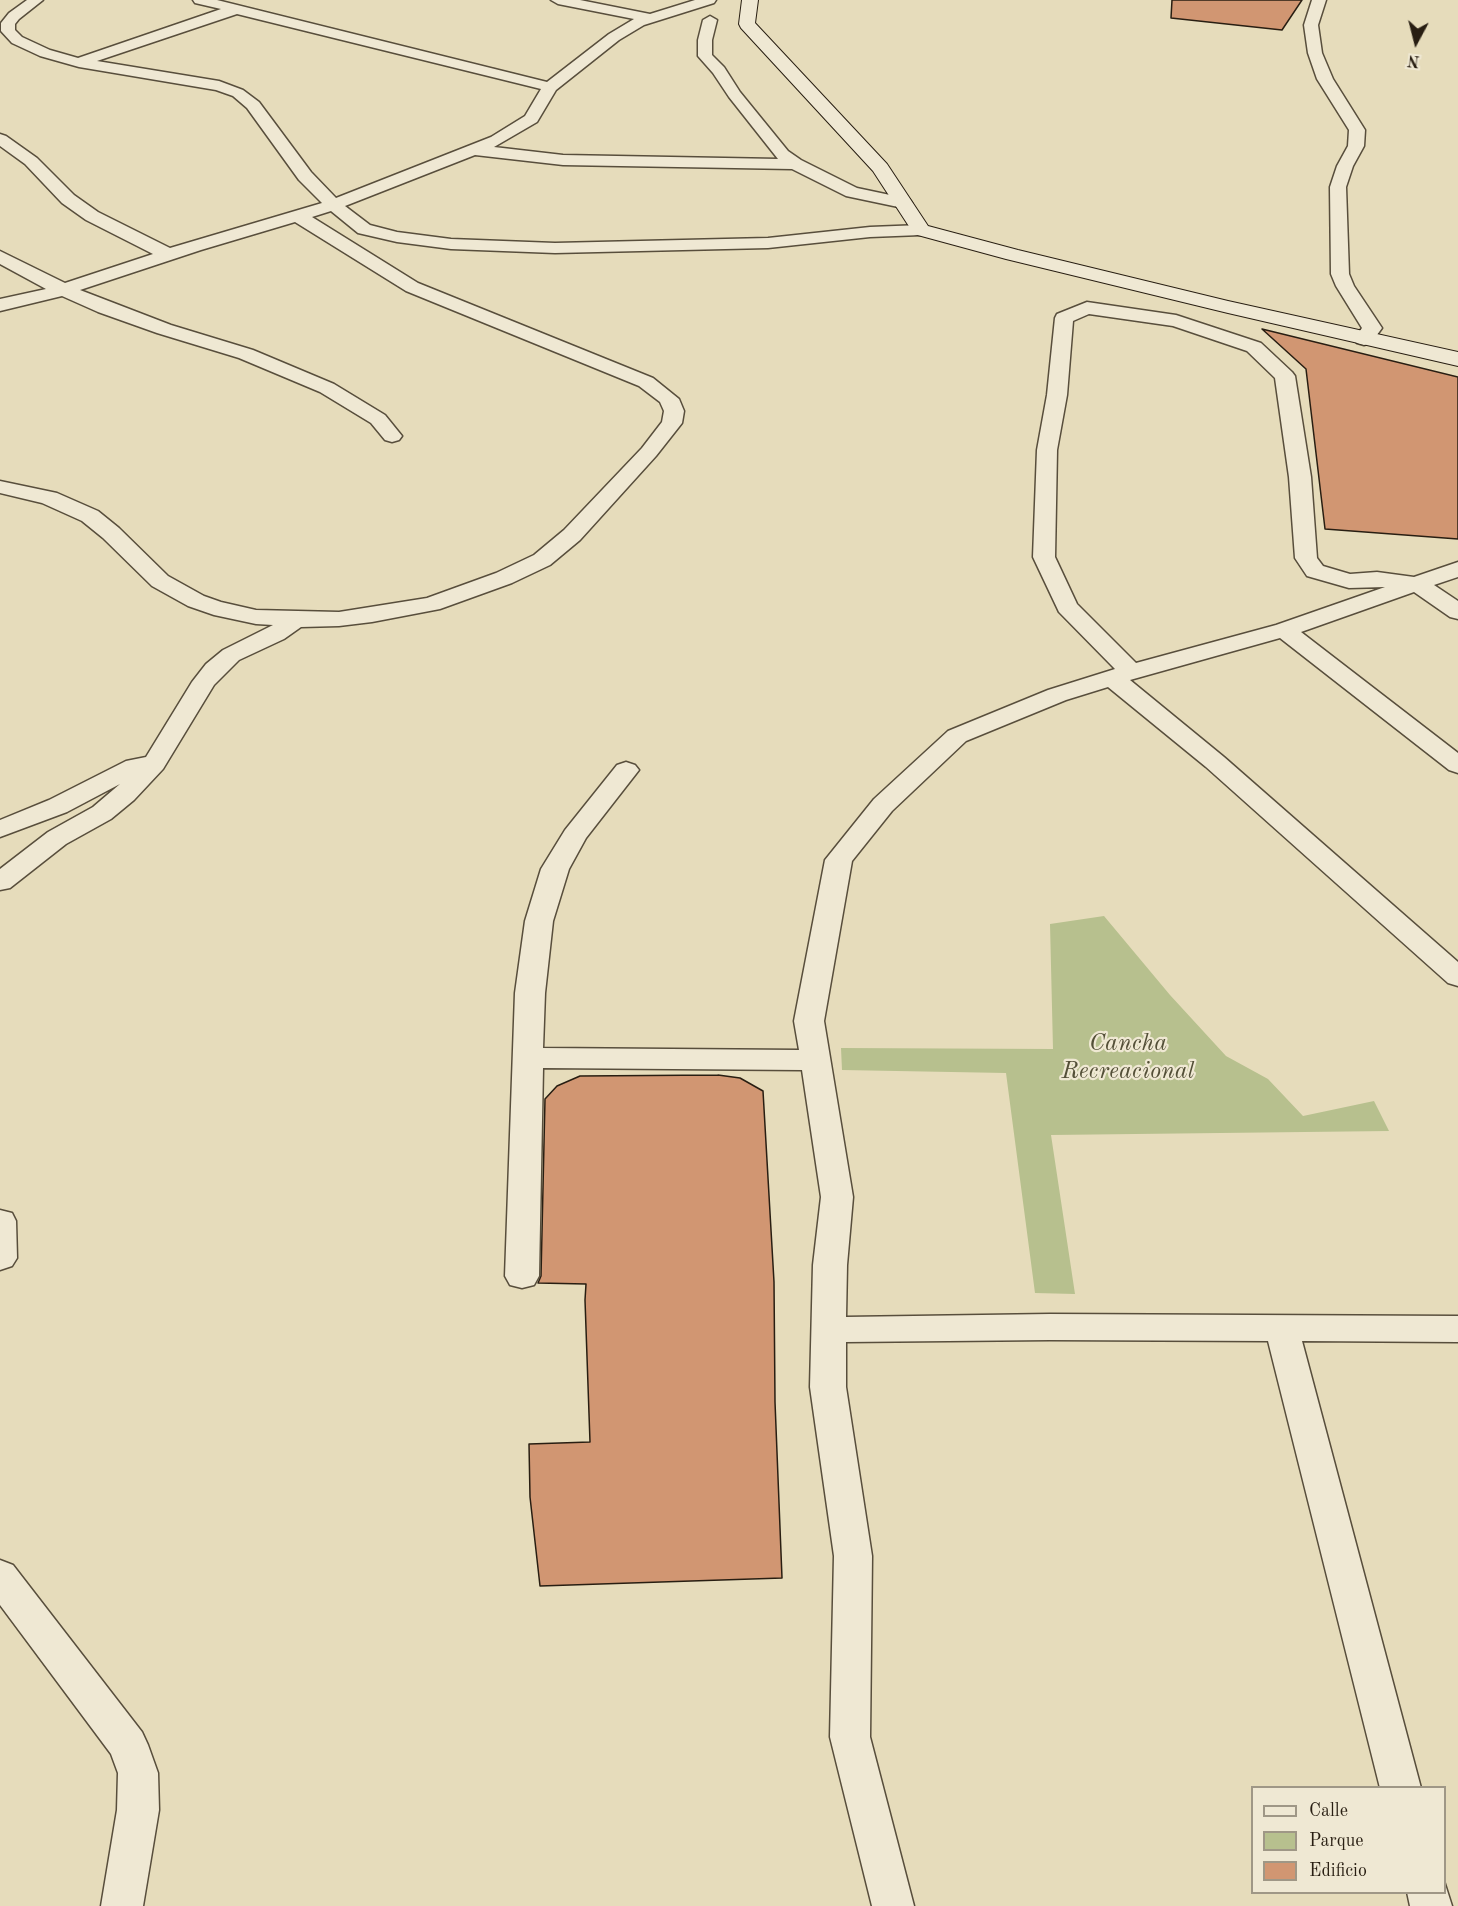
<!DOCTYPE html>
<style>
body{margin:0}
#map{position:relative;width:1458px;height:1906px;overflow:hidden;background:#e6dcbb;font-family:"Old Standard TT",serif}
canvas{display:block}
.legend{position:absolute;left:1251px;top:1786px;width:195px;height:108px;box-sizing:border-box;background:#efe8d3;border:2px solid #9f9786;margin:0;padding:8px 10px;list-style:none;font-size:18px;color:#281e12}
.legend li{display:flex;align-items:center;gap:12px;height:30px}
.legend b{width:30px;border:2px solid #9f9786}
.north{position:absolute;left:1386px;top:12px;width:60px;height:60px;-webkit-text-stroke:4px #efe8d3;paint-order:stroke;rotate:187deg;font-size:16px;font-weight:700;line-height:24px;text-align:center;color:#281e12}
.north::after{content:'';display:block;margin:auto;width:21px;height:27px;background:#281e12;clip-path:polygon(50% 0,100% 100%,50% 72%,0 100%)}
</style>
<div id="map">
<canvas width="1458" height="1906"></canvas>
<ul class="legend">
<li><b style="height:8px;background:#efe8d3"></b>Calle</li>
<li><b style="height:16px;background:#b7c08e"></b>Parque</li>
<li><b style="height:16px;background:#d19672"></b>Edificio</li>
</ul>
<div class="north">N</div>
</div>
<script>
const c = document.querySelector('canvas').getContext('2d');
c.lineJoin = 'round';
function fill(path, color) { c.fillStyle = color; c.fill(path, 'evenodd'); }
const shape = rows => new Path2D(rows.map(r => 'M' + r).join(''));
function strokePath(path, color, width, dash) { c.strokeStyle = color; c.lineWidth = width; c.lineCap = dash ? 'butt' : 'round'; c.setLineDash(dash || []); c.stroke(path); }
function label(font, color, halo, rows, align = 'center') {
  c.font = font + ' "Old Standard TT",serif'; c.lineWidth = 4.5; c.setLineDash([]); c.textBaseline = 'middle'; c.strokeStyle = halo; c.fillStyle = color; for (const [text, x, y, turn = 0] of rows) {
    c.save(); c.translate(x, y); c.rotate((+turn || 0) * Math.PI / 180); c.textAlign = isNaN(turn) ? turn : align; if (halo) c.strokeText(text, 0, 0); c.fillText(text, 0, 0); c.restore();
  }
}
const green = shape([
 [1104,916,1170,995,1226,1056,1268,1079,1303,1116,1374,1101,1389,1131,1051,1135,1075,1294,1035,1293,1006,1073,842,1070,841,1048,1053,1049,1050,924]
]);
const building = shape([
 [1172,0,1302,0,1282,30,1171,18,1172,0],
 [1262,329,1458,377,1458,539,1325,529,1306,369,1262,329],
 [718,1075,740,1078,763,1091,774,1282,775,1402,782,1578,540,1586,530,1497,529,1444,590,1442,585,1300,586,1284,538,1283,541,1276,545,1099,557,1086,580,1076,718,1075]
]);
const street = shape([
 [27,0,43,0,19,19,15,24,15,30,22,37,50,50,78,58,221,9,195,3,193,0,217,0,547,82,609,34,634,19,558,4,551,0,580,0,650,14,695,0,716,0,714,3,644,25,619,40,556,90,537,122,494,147,563,155,778,159,729,97,713,73,698,56,698,40,703,20,710,16,717,20,712,40,712,55,724,67,740,92,788,151,801,160,857,188,909,199,912,203,909,207,903,208,846,196,792,169,563,165,475,155,345,206,370,225,397,232,451,239,555,243,768,238,870,227,921,225,927,226,930,230,927,234,921,235,870,237,768,248,555,253,451,249,397,242,358,233,331,211,312,217,418,283,653,378,679,399,684,411,682,423,656,456,580,540,550,565,512,583,440,609,372,622,339,626,301,627,284,639,239,660,214,685,163,769,134,800,111,819,66,844,10,888,0,890,0,869,48,832,93,807,120,784,67,812,0,837,0,820,49,800,126,761,146,757,192,682,206,664,223,650,273,625,256,624,214,615,188,606,152,586,103,538,82,521,42,503,0,493,0,481,57,493,98,511,119,528,168,576,204,596,221,602,256,610,339,612,427,598,496,573,534,555,564,530,642,448,662,422,664,411,660,402,639,386,406,291,295,222,201,250,80,290,171,325,253,350,334,384,385,415,402,436,399,440,392,442,385,440,371,423,320,392,239,358,157,333,98,312,62,296,0,311,0,299,46,289,0,264,0,251,65,283,153,254,86,220,62,203,25,164,0,146,0,134,6,136,37,158,74,195,98,212,170,248,322,203,299,180,247,108,233,96,216,90,79,67,40,56,12,43,1,31,1,23,9,13,27,0],
 [237,14,541,89,525,116,491,137,336,198,311,172,259,102,243,90,219,81,97,61,237,14],
 [1312,0,1326,0,1318,25,1322,53,1333,79,1365,130,1364,146,1353,166,1346,187,1349,274,1354,286,1382,328,1371,343,1364,345,1357,343,1354,339,1362,328,1336,286,1331,274,1330,187,1337,166,1348,146,1349,130,1317,79,1308,53,1304,25,1312,0],
 [1087,302,1176,315,1261,343,1292,372,1295,376,1311,477,1317,558,1323,566,1350,574,1377,572,1414,577,1458,562,1458,577,1434,585,1458,601,1458,619,1450,617,1414,592,1301,632,1458,753,1458,773,1449,770,1280,638,1130,680,1224,757,1458,962,1458,986,1448,983,1206,767,1108,687,1066,700,966,741,892,811,852,861,824,1021,853,1197,847,1265,846,1317,1050,1314,1458,1316,1458,1342,1302,1341,1421,1788,1380,1788,1268,1341,1050,1340,846,1342,846,1387,872,1556,870,1737,914,1906,872,1906,830,1737,834,1556,810,1387,813,1265,821,1197,802,1070,543,1068,539,1276,534,1285,522,1288,510,1285,505,1276,515,993,525,921,541,869,565,830,617,765,626,762,635,765,639,770,586,838,569,869,553,921,545,993,543,1048,799,1050,794,1021,825,860,874,799,948,731,1048,690,1115,669,1059,612,1033,557,1037,450,1047,395,1055,318,1057,314,1087,302],
 [1089,314,1173,326,1247,351,1275,378,1289,477,1295,558,1307,576,1349,588,1385,587,1276,625,1136,663,1077,604,1055,557,1057,450,1067,395,1073,321,1089,314],
 [0,1210,12,1213,16,1221,17,1258,12,1266,0,1270,0,1210],
 [0,1560,13,1565,142,1732,148,1745,158,1773,159,1810,143,1906,101,1906,117,1810,118,1773,111,1754,0,1605,0,1560],
 [1444,1881,1452,1906,1410,1906,1407,1892,1444,1892,1444,1881]
]);
const secondary = shape([
 [742,0,758,0,755,23,887,164,928,226,1018,250,1228,301,1458,352,1458,366,1228,313,1006,259,914,234,873,171,741,28,739,24,742,0]
]);
const parkNames = [
 ["Cancha",1128,1044],
 ["Recreacional",1128,1072]
];
fill(green, '#b7c08e');
fill(building, '#d19672');
strokePath(building, '#281e12', 1.5);
strokePath(street, '#584e3c', 3);
strokePath(secondary, '#281e12', 2);
fill(street, '#efe8d3');
fill(secondary, '#efe8d3');
label('italic 24px', '#534f37', '#efe8d3', parkNames);
</script>
